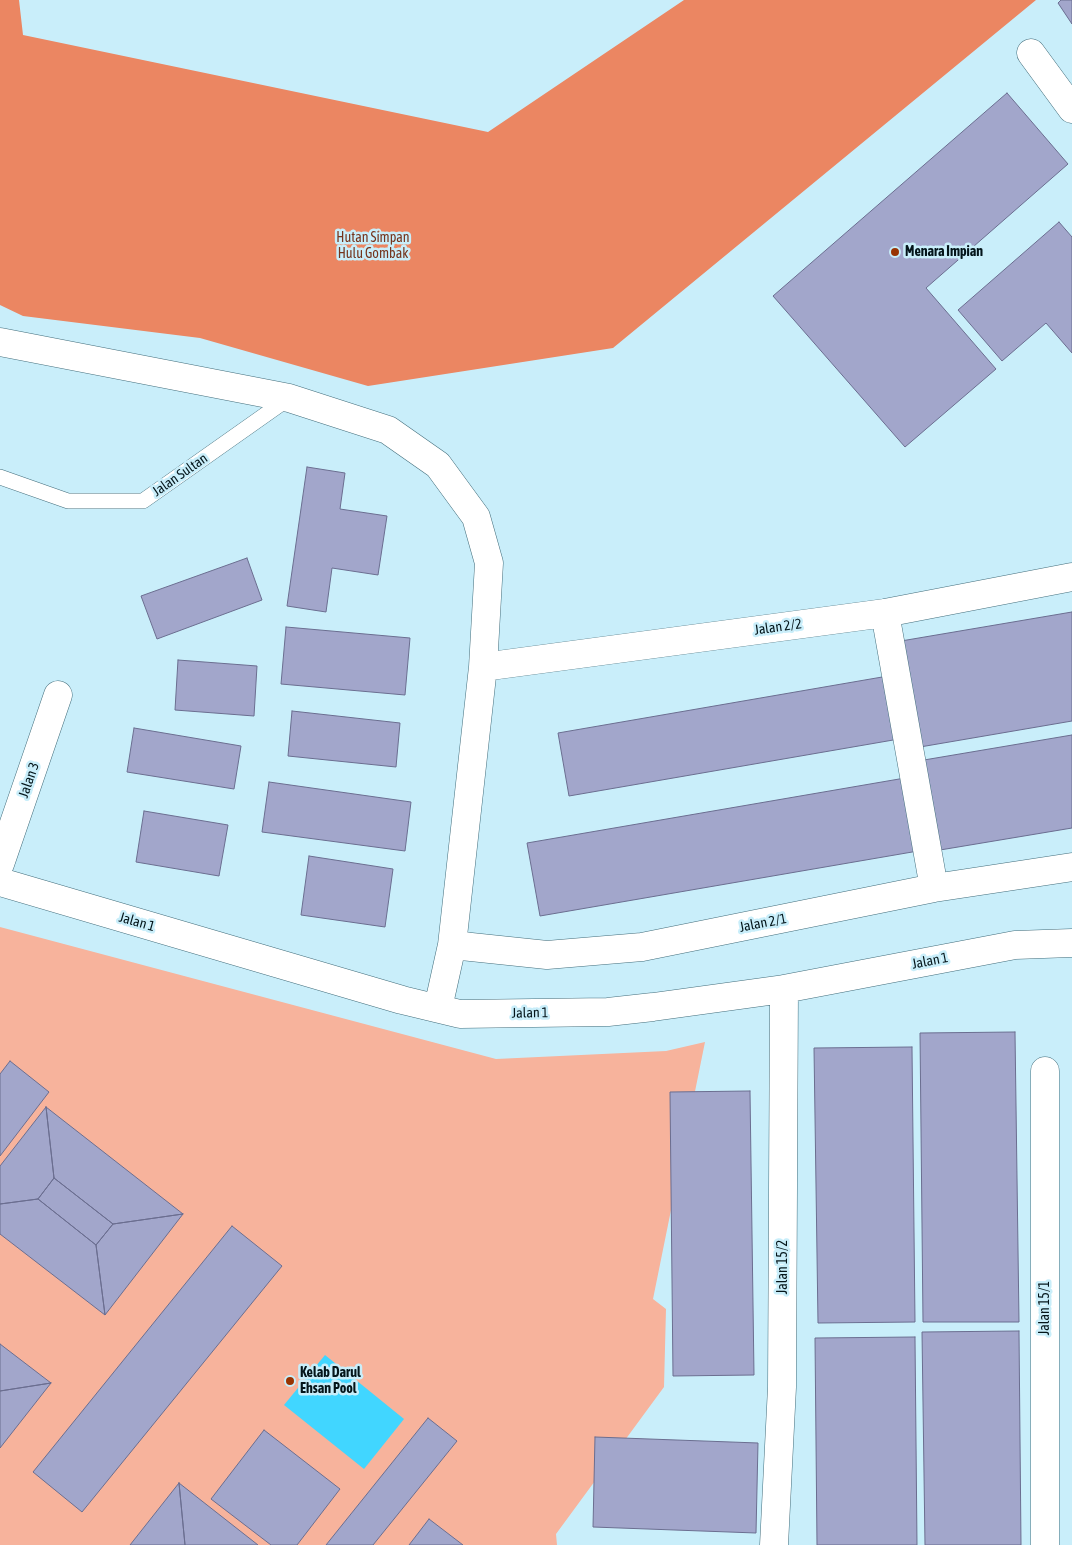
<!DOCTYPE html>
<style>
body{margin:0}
canvas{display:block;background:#c9eefa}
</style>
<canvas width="1072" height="1545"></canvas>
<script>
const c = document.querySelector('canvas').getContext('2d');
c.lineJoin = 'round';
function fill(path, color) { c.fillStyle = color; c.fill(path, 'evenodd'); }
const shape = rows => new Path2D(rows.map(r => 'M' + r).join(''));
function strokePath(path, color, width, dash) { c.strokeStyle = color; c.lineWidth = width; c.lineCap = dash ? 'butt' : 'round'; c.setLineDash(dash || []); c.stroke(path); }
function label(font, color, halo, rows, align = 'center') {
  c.font = font + ' "Asap Condensed",sans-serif'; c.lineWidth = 5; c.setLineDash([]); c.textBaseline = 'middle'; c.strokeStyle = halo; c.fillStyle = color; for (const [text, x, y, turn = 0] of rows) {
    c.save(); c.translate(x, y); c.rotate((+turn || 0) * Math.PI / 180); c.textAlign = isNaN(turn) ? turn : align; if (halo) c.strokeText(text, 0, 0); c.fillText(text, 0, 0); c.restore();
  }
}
const green = shape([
 [0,927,496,1059,666,1051,705,1042,653,1299,666,1309,664,1387,556,1534,557,1545,0,1545]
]);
const forest = shape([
 [0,0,19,0,23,35,488,132,684,0,1036,0,613,348,368,386,200,338,23,316,0,305]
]);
const water = shape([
 [325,1355,404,1419,364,1469,284,1405]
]);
const building = shape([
 [1061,0,1072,0,1072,24,1058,3,1061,0],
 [1007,93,1068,164,926,288,996,369,905,447,773,296,1007,93],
 [1059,222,1072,237,1072,353,1046,323,1002,361,958,310,1059,222],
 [307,467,345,473,340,509,387,516,378,575,332,568,326,612,287,606,307,467],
 [247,558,262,600,157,639,141,596,247,558],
 [1072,612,1072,721,920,747,901,641,1072,612],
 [286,627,410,638,405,695,281,684,286,627],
 [178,660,257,666,254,716,175,710,178,660],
 [888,676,899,739,569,796,558,733,888,676],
 [292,711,400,723,396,767,288,756,292,711],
 [134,728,241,746,234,789,127,772,134,728],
 [1072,735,1072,828,940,850,924,760,1072,735],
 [905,778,918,851,540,916,527,843,905,778],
 [269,782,411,802,405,851,262,832,269,782],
 [144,811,228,825,219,876,136,862,144,811],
 [309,856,393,869,385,927,301,915,309,856],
 [1015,1032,1019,1322,923,1322,920,1033,1015,1032],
 [912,1047,915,1322,818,1323,814,1048,912,1047],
 [10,1061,49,1092,0,1156,0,1074,10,1061],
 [750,1091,754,1375,673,1376,670,1092,750,1091],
 [46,1107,54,1178,38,1199,0,1204,0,1166,46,1107],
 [46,1107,183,1214,113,1224,54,1178,46,1107],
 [54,1178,113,1224,96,1245,38,1199,54,1178],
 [38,1199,96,1245,105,1315,0,1234,0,1204,38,1199],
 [183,1214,105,1315,96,1245,113,1224,183,1214],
 [232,1226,282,1266,82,1512,33,1472,232,1226],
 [1019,1331,1021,1545,925,1545,922,1332,1019,1331],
 [915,1337,917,1545,817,1545,815,1338,915,1337],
 [0,1344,51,1383,0,1391,0,1344],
 [51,1383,0,1448,0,1391,51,1383],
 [428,1418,457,1441,373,1545,326,1545,428,1418],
 [264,1430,340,1489,297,1545,271,1545,211,1499,264,1430],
 [595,1437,758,1443,756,1533,593,1527,595,1437],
 [179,1483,258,1545,185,1545,179,1483],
 [179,1483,185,1545,130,1545,179,1483],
 [429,1519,463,1545,409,1545,429,1519]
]);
const lane = shape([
 [0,477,68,501,143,501,289,398]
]);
const street = shape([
 [1031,53,1072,109],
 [0,342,289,398,388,430,438,465,476,517,489,563,483,667,452,945,438,1008],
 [885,613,934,888],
 [483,667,885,613,1072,577],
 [0,864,58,695],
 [0,882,402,1000,460,1014,608,1012,653,1007,784,989,1015,945,1072,943],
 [452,945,547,955,642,947,934,888,1072,867],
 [774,1545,782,1387,784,989],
 [1045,1545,1045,1071]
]);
const markers = [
 [895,252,5,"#983403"],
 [290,1381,5,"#983403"]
];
const parkNames = [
 ["Hutan Simpan",373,238],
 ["Hulu Gombak",373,254]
];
const poiNames = [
 ["Menara Impian",905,252],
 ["Kelab Darul",300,1373],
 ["Ehsan Pool",300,1389]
];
const streetNames = [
 ["Jalan Sultan",180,475,-35],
 ["Jalan 2/2",778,627,-8],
 ["Jalan 3",29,780,-71],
 ["Jalan 1",137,922,16],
 ["Jalan 2/1",763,923,-11],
 ["Jalan 1",930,961,-11],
 ["Jalan 1",530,1013,-1],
 ["Jalan 15/2",783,1267,-90],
 ["Jalan 15/1",1045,1308,-90]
];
fill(green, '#f7b39c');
fill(forest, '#eb8662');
fill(water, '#41d6ff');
fill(building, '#a2a6cb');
strokePath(building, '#6b6e90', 1);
strokePath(lane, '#436e7c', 16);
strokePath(street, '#436e7c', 29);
strokePath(lane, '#fff', 15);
strokePath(street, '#fff', 28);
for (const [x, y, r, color] of markers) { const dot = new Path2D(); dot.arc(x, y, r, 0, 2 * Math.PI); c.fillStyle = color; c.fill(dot); strokePath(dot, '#c9eefa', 2); }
label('14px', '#75341c', '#c9eefa', parkNames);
label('bold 14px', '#04151a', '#c9eefa', poiNames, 'left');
label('14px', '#04151a', '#c9eefa', streetNames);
</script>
